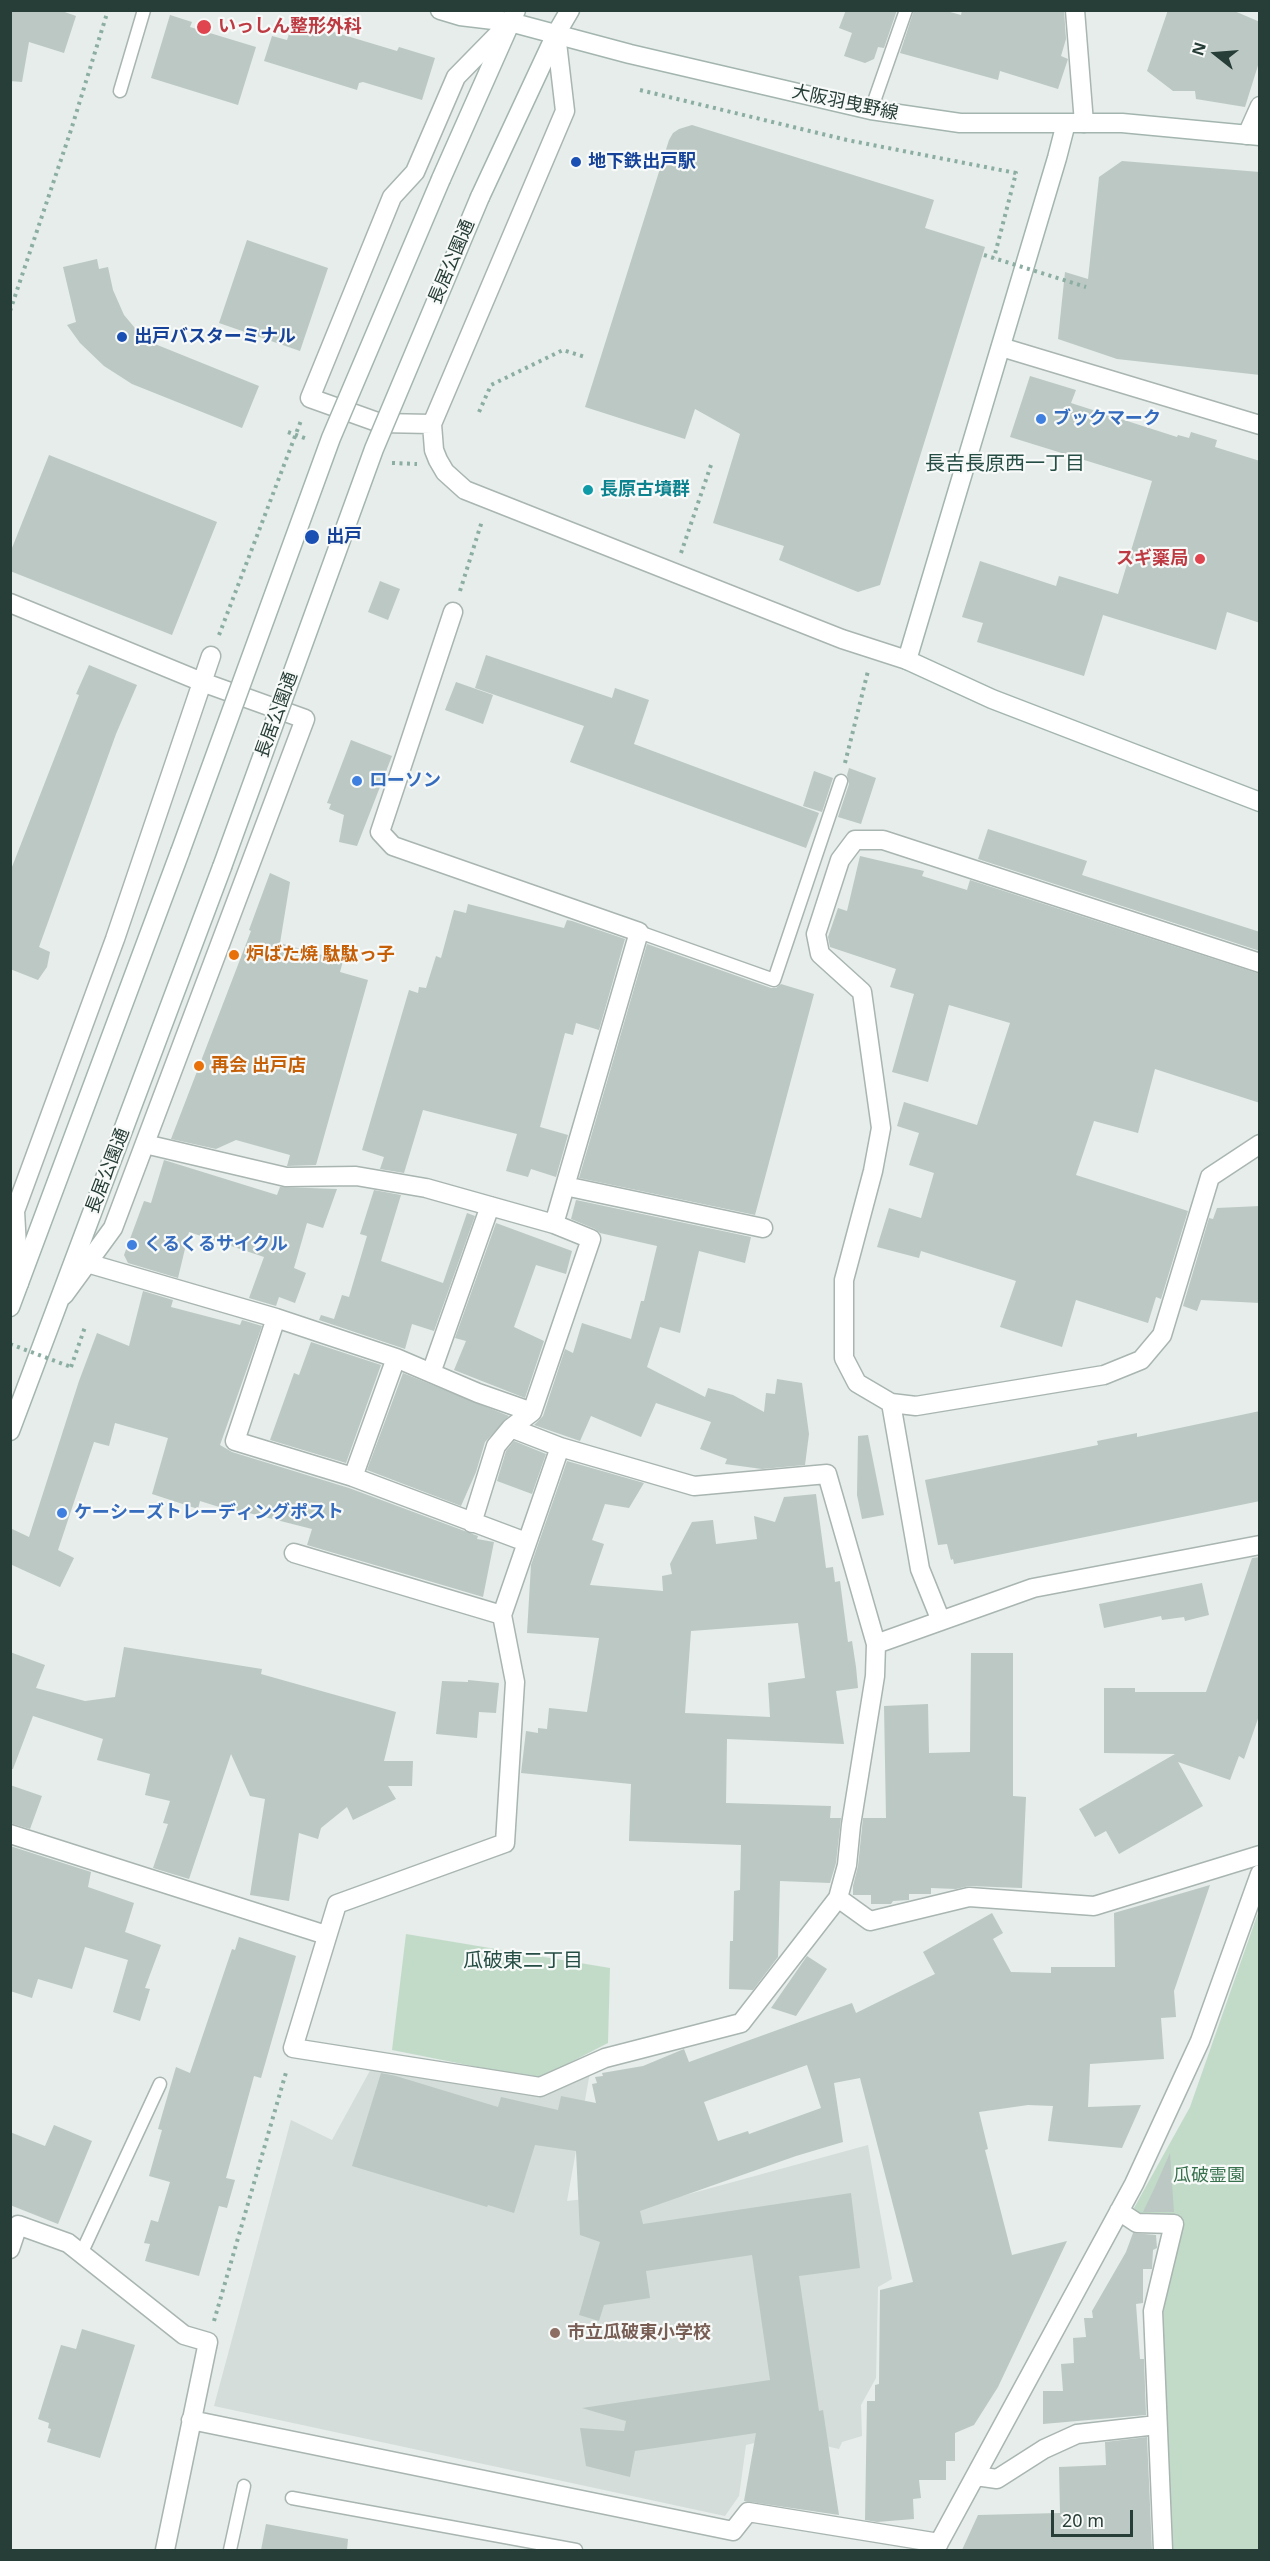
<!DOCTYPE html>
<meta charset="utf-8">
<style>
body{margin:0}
#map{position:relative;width:1270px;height:2561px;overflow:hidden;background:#e6edea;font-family:"Noto Sans",sans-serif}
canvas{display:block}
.frame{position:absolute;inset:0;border:12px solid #273d37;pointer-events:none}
.north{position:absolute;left:1186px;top:24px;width:60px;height:60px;-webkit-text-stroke:4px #f7faf8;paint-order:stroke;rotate:287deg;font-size:16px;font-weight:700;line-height:24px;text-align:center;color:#273d37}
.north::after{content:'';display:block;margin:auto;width:21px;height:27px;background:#273d37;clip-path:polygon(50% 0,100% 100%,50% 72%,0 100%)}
.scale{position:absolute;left:1051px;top:2510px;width:82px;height:27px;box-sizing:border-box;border:3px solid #273d37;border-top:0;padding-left:8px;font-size:18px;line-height:21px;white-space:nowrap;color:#273d37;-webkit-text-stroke:4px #f7faf8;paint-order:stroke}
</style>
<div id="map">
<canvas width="1270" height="2561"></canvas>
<div class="frame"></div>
<div class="north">N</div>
<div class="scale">20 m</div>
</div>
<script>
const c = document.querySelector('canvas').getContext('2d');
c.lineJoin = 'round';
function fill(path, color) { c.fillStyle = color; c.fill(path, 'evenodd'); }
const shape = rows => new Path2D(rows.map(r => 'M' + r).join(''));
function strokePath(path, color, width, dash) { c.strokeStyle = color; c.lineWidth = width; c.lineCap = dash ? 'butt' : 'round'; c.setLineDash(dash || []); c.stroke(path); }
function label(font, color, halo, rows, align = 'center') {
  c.font = font + ' "Noto Sans","Noto Sans JP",sans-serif'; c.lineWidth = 4.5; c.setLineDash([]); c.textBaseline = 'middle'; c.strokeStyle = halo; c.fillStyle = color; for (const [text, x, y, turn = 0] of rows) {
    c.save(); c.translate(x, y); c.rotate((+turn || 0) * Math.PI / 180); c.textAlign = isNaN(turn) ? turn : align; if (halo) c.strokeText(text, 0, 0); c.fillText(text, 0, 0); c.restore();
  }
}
const built = shape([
 [372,2067,542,2095,590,2072,567,2201,639,2193,682,2196,868,2145,892,2279,878,2287,876,2378,861,2405,862,2436,842,2442,839,2449,783,2436,746,2445,739,2496,725,2516,214,2406,291,2120,332,2140]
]);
const green = shape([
 [1259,1910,1259,2550,1172,2550,1162,2314,1182,2219,1143,2218,1134,2208,1190,2107],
 [406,1934,610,1968,608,2043,538,2079,392,2050]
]);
const building = shape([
 [10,10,59,10,76,16,64,53,29,42,22,82,10,81],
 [846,10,897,10,884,48,878,47,874,59,865,63,844,56,852,33,839,28],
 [914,10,943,10,961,15,962,10,1064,10,1066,39,1061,56,1068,59,1058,89,1000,71,998,80,900,53],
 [1168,10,1232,10,1260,22,1260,59,1245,107,1196,99,1195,91,1173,91,1147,71],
 [170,15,192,22,190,27,256,47,238,105,151,78],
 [307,24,397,51,399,47,435,58,422,100,363,82,359,83,357,90,264,61,272,36,287,40,290,31,294,32,296,25,306,29],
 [692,125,934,200,925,228,985,247,880,585,858,592,779,560,784,546,713,523,740,434,695,409,685,439,585,407,669,140,673,133,679,129],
 [1122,161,1260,172,1260,375,1117,359,1058,339,1065,272,1088,279,1099,177],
 [247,240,328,268,300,351,219,323],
 [97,259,99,269,108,267,113,290,124,315,145,340,259,386,242,428,132,384,104,366,80,343,67,325,76,322,63,267],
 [1030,376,1076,390,1071,403,1177,437,1178,435,1189,438,1191,432,1217,440,1215,447,1260,461,1260,623,1227,612,1216,650,1103,615,1084,676,977,642,983,623,962,617,980,561,1056,586,1059,576,1118,594,1152,481,1010,437],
 [49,455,217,522,172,635,10,571,10,553],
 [380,581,400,589,388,620,368,612],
 [486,655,612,698,615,688,649,700,634,744,819,813,806,848,570,762,584,726,475,688],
 [89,665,137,685,116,734,39,947,50,952,47,967,38,980,10,969,10,872,79,695,76,694],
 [456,682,493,695,483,724,445,710],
 [351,740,392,756,357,846,339,842,344,815,329,809,331,804,327,803],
 [849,768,876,778,861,824,838,817,849,784,847,775],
 [814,771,833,778,822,812,803,806],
 [988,829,1087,861,1082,875,1260,932,1260,951,978,859],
 [860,856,924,871,922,876,967,890,970,880,1260,974,1260,1103,1155,1069,1138,1133,1094,1121,1076,1175,1188,1211,1161,1299,1156,1297,1148,1323,1076,1300,1062,1347,1000,1327,1016,1281,921,1251,919,1258,877,1247,889,1208,921,1218,934,1173,909,1165,919,1133,897,1126,904,1102,977,1125,1010,1023,949,1005,928,1082,892,1072,914,994,890,987,896,969,830,947,828,937,838,908,847,911],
 [270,873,290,882,280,943,343,961,340,972,368,980,316,1165,287,1166,290,1155,236,1140,216,1149,171,1139,251,931,249,930],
 [468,904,564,928,567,920,572,921,625,939,599,1030,576,1023,573,1035,565,1033,540,1127,568,1135,556,1177,531,1169,528,1177,506,1171,517,1134,423,1110,404,1173,380,1169,384,1157,362,1150,409,990,418,993,419,987,426,988,436,956,441,958,454,910,466,913],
 [647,944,771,988,776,988,781,984,814,994,755,1215,579,1178],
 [164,1160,277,1195,280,1187,337,1189,323,1228,307,1223,294,1268,306,1273,295,1303,279,1297,276,1306,249,1298,264,1257,189,1232,178,1278,128,1263,124,1255,144,1201,151,1203],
 [374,1190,401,1195,381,1261,443,1283,467,1213,475,1216,434,1331,412,1324,405,1349,319,1320,321,1315,334,1319,342,1295,349,1297,367,1236,360,1234],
 [576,1200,751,1237,745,1263,699,1251,680,1333,660,1327,647,1367,705,1397,708,1388,733,1395,764,1412,766,1393,775,1394,777,1379,802,1383,809,1434,805,1465,762,1469,725,1464,727,1459,700,1449,711,1422,656,1403,641,1437,591,1416,580,1441,534,1425,543,1416,565,1349,573,1353,582,1323,631,1339,641,1301,644,1301,657,1246,600,1233,595,1229,571,1219],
 [1260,1206,1260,1303,1201,1300,1197,1311,1183,1306,1209,1218,1213,1219,1217,1208],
 [496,1223,572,1251,566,1274,536,1265,514,1327,544,1341,525,1398,454,1370,466,1341,455,1338],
 [143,1291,173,1300,171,1307,240,1325,242,1320,262,1326,220,1445,232,1452,349,1488,478,1536,477,1539,494,1542,483,1597,307,1545,312,1529,249,1513,248,1516,200,1501,198,1509,152,1494,168,1438,115,1423,109,1446,94,1442,58,1550,74,1558,60,1587,10,1564,10,1528,29,1537,79,1381,97,1333,129,1346],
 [311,1342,381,1365,346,1463,270,1440,294,1373,299,1375],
 [403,1373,509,1416,485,1442,476,1472,461,1506,367,1470],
 [1260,1411,1260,1501,954,1564,953,1559,951,1560,947,1544,938,1545,925,1480,1098,1445,1097,1441,1137,1433,1137,1437],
 [868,1435,884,1515,862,1519,857,1495,858,1436],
 [514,1441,546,1454,532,1494,497,1481,506,1451],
 [567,1461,644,1483,629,1508,605,1504,592,1540,604,1544,590,1585,663,1591,662,1576,672,1574,670,1564,692,1522,713,1520,716,1544,757,1539,754,1516,775,1522,784,1497,816,1494,826,1568,833,1567,835,1582,840,1581,848,1642,852,1641,856,1667,858,1688,836,1691,844,1744,727,1739,726,1803,831,1806,830,1818,841,1818,836,1863,830,1883,780,1881,778,1957,753,1990,729,1989,730,1941,733,1941,734,1891,740,1890,741,1845,629,1841,631,1784,521,1773,526,1731,538,1733,538,1728,547,1729,549,1708,587,1712,599,1638,527,1633,531,1565],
 [798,1623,805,1678,768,1683,770,1717,685,1713,691,1631],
 [1260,1557,1260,1713,1244,1759,1239,1756,1230,1780,1178,1762,1203,1806,1119,1854,1106,1831,1095,1837,1079,1809,1175,1754,1104,1753,1104,1688,1135,1688,1135,1692,1206,1692,1252,1558],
 [1202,1583,1209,1615,1185,1621,1184,1617,1162,1620,1161,1616,1104,1628,1099,1604],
 [124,1647,262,1669,261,1674,396,1712,384,1761,413,1761,412,1786,388,1786,396,1799,353,1820,347,1807,321,1828,318,1839,299,1833,289,1901,250,1895,265,1799,250,1796,231,1754,189,1879,153,1868,168,1824,163,1823,170,1801,145,1795,150,1774,97,1760,103,1739,33,1716,13,1769,10,1769,10,1652,45,1665,36,1688,85,1701,115,1697],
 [971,1653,1013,1653,1013,1796,1026,1797,1022,1888,969,1886,956,1889,931,1888,931,1894,909,1894,909,1900,893,1901,891,1904,871,1904,871,1895,853,1895,853,1886,858,1866,863,1818,886,1818,884,1706,928,1704,929,1753,970,1752],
 [468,1680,499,1683,496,1713,479,1712,477,1738,436,1734,442,1681,468,1682],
 [10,1785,42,1796,30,1829,10,1823],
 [10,1846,91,1872,88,1887,134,1903,125,1932,161,1945,145,1988,150,1989,140,2021,113,2012,128,1960,85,1947,72,1989,38,1979,32,1998,10,1991],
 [1210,1885,1174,1991,1176,2017,1161,2018,1164,2059,1090,2064,1088,2107,1141,2105,1122,2148,1048,2141,1053,2106,1028,2105,979,2112,988,2149,985,2150,1012,2255,1067,2241,998,2387,974,2425,955,2433,955,2461,946,2461,946,2480,919,2480,921,2498,913,2499,914,2519,877,2522,865,2520,867,2401,875,2401,875,2385,879,2384,880,2290,913,2282,860,2078,834,2083,843,2142,796,2156,640,2211,643,2224,851,2193,860,2268,799,2276,819,2411,823,2410,839,2515,744,2501,756,2433,635,2451,630,2477,586,2466,580,2428,624,2431,626,2421,582,2408,770,2380,752,2255,646,2271,650,2298,604,2305,599,2321,579,2315,600,2242,580,2235,576,2151,535,2145,514,2213,488,2205,487,2207,352,2166,381,2073,396,2076,498,2107,501,2097,558,2110,561,2096,596,2103,592,2084,597,2083,595,2077,603,2076,602,2073,643,2066,684,2049,689,2062,852,2003,856,2013,935,1974,923,1952,992,1913,1003,1933,993,1939,1011,1972,1051,1973,1051,1967,1115,1967,1114,1913],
 [807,2065,821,2108,749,2134,748,2131,718,2141,704,2102],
 [239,1937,296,1956,261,2078,254,2076,226,2178,235,2180,227,2208,219,2206,199,2276,145,2261,150,2244,144,2243,151,2220,158,2222,170,2182,149,2176,162,2130,158,2129,176,2067,190,2073,232,1949,235,1950],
 [807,1956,827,1969,796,2016,771,2008],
 [54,2125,92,2141,58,2224,10,2205,10,2132,45,2146],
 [1170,2153,1174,2212,1143,2212,1154,2189],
 [1133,2233,1156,2235,1157,2248,1153,2250,1152,2269,1143,2269,1143,2303,1136,2304,1140,2359,1144,2359,1146,2415,1043,2424,1043,2391,1063,2391,1061,2364,1074,2363,1073,2338,1086,2337,1084,2318,1093,2318,1092,2311,1126,2252],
 [82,2329,135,2345,100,2458,47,2442,51,2429,48,2428,49,2423,38,2419,61,2345,76,2349],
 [1147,2437,1152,2550,962,2550,978,2515,1060,2513,1059,2467,1106,2465,1105,2442],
 [266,2524,348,2539,347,2550,261,2550]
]);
const path = shape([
 [640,90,847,140,1016,173,994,258],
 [10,311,71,130,108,10],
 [479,412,491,385,563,350,585,357],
 [288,432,307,439],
 [392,463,417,464],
 [681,553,711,465],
 [460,591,482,521],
 [219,635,302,418],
 [845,763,868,671],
 [71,1367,85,1327],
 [214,2321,287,2069]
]);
const lane = shape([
 [120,91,144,10],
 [871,110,906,10],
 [639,932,774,980,841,781],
 [81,2254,160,2084],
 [292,2498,576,2550],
 [230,2550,244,2486]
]);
const street = shape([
 [1075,10,1084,123],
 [556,34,565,111,432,424,434,450,438,460,445,472,465,490,842,639,907,660],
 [1247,135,1260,106],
 [1001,347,1260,425],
 [432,424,380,423,310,398,392,197,415,172,456,77,509,23],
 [10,603,202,682,305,719,113,1228,64,1295],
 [453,612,380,832,393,846,639,932,554,1224],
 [1260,963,883,840,855,840,840,860,816,934,820,954,862,992,881,1128,873,1171,844,1280,844,1358,857,1383,891,1403,916,1406,1104,1375,1141,1360,1162,1335,1210,1177,1260,1144],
 [145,1144,286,1177,356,1176,426,1188,554,1224,591,1239,532,1412,511,1428,496,1446,472,1523],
 [565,1186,763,1228],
 [87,1263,276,1318,396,1358,478,1393,532,1412],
 [19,1283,15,1211,115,939,211,656],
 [276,1318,235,1441,353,1477,526,1542],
 [431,1373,490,1206],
 [891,1403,920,1569,941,1621],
 [511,1428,560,1447,694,1486,827,1474,876,1644,875,1676,851,1825,847,1865,838,1898,741,2023,605,2058,540,2087,293,2048,337,1904,505,1843,515,1682,502,1615,560,1447],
 [353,1477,396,1358],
 [294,1553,502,1615],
 [876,1644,1033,1588,1260,1545],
 [10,1834,326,1935],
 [838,1898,870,1921,969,1897,1094,1906,1260,1855],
 [1119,2211,1137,2223,1174,2224,1153,2311,1163,2550],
 [10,2249,18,2225,68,2243,184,2335,208,2342,165,2550],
 [191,2420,733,2531,748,2512,939,2543],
 [976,2476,997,2479,1044,2449,1077,2434,1157,2425],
 [935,2550,1134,2184,1200,2041,1260,1874]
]);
const secondary = shape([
 [440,10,460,16,510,22,630,54,871,110,960,123,1122,123,1260,136],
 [1066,123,1057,158,907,660,992,699,1260,802],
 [441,179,516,10],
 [480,197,556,34,570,10],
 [10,1307,180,852],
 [10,1431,222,867]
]);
const pathBridge = shape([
 [984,255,1086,287],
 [10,1344,71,1367]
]);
const secondaryBridge = shape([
 [180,852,331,438,441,179],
 [222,867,374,449,480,197]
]);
const markers = [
 [204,27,8,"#e0444e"],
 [576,162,6,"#1a4fb4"],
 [122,337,6,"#1a4fb4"],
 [1041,419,6,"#3f7fe0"],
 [588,490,6,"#0f9aa8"],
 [312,537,8,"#1a4fb4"],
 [1200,559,6,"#e0444e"],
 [357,781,6,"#3f7fe0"],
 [234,955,6,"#e8710a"],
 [199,1066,6,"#e8710a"],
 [132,1245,6,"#3f7fe0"],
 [62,1513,6,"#3f7fe0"],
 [555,2333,6,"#8d6e63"]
];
const healthNames = [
 ["いっしん整形外科",218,27],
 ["スギ薬局",1188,559,"right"]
];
const streetNames = [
 ["大阪羽曳野線",845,103,12],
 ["長居公園通",452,262,-67],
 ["長居公園通",277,715,-70],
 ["長居公園通",108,1171,-69]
];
const transitNames = [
 ["地下鉄出戸駅",588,162],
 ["出戸バスターミナル",134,337],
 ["出戸",326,537]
];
const shopNames = [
 ["ブックマーク",1053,419],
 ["ローソン",369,781],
 ["くるくるサイクル",144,1245],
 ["ケーシーズトレーディングポスト",74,1513]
];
const cultureNames = [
 ["長原古墳群",600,490]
];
const foodNames = [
 ["炉ばた焼 駄駄っ子",246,955],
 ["再会 出戸店",211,1066]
];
const parkNames = [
 ["瓜破霊園",1209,2176]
];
const educationNames = [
 ["市立瓜破東小学校",567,2333]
];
const neighbourhoodNames = [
 ["長吉長原西一丁目",1005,464],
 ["瓜破東二丁目",523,1961]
];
fill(built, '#d4ddd9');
fill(green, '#c2dbc9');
fill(building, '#bcc8c3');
strokePath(lane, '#a9b5b1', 15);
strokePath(street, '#a9b5b1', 21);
strokePath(secondary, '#a3b5ae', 21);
strokePath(path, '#8bada2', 4, [3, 4.5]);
strokePath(lane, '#fff', 12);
strokePath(street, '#fff', 18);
strokePath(secondary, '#fff', 18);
strokePath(secondaryBridge, '#a3b5ae', 21, []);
strokePath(pathBridge, '#8bada2', 4, [3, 4.5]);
strokePath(secondaryBridge, '#fff', 18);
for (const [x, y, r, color] of markers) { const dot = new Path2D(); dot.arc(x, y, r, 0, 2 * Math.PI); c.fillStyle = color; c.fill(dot); strokePath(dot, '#f7faf8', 2); }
label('bold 18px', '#be3a42', '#f7faf8', healthNames, 'left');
label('18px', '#273d37', '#f7faf8', streetNames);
label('bold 18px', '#164399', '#f7faf8', transitNames, 'left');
label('bold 18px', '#366cbe', '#f7faf8', shopNames, 'left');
label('bold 18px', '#0d838f', '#f7faf8', cultureNames, 'left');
label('bold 18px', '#c56008', '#f7faf8', foodNames, 'left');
label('18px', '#36704c', '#f7faf8', parkNames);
label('bold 18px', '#785e54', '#f7faf8', educationNames, 'left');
label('20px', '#254d44', '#f7faf8', neighbourhoodNames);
</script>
